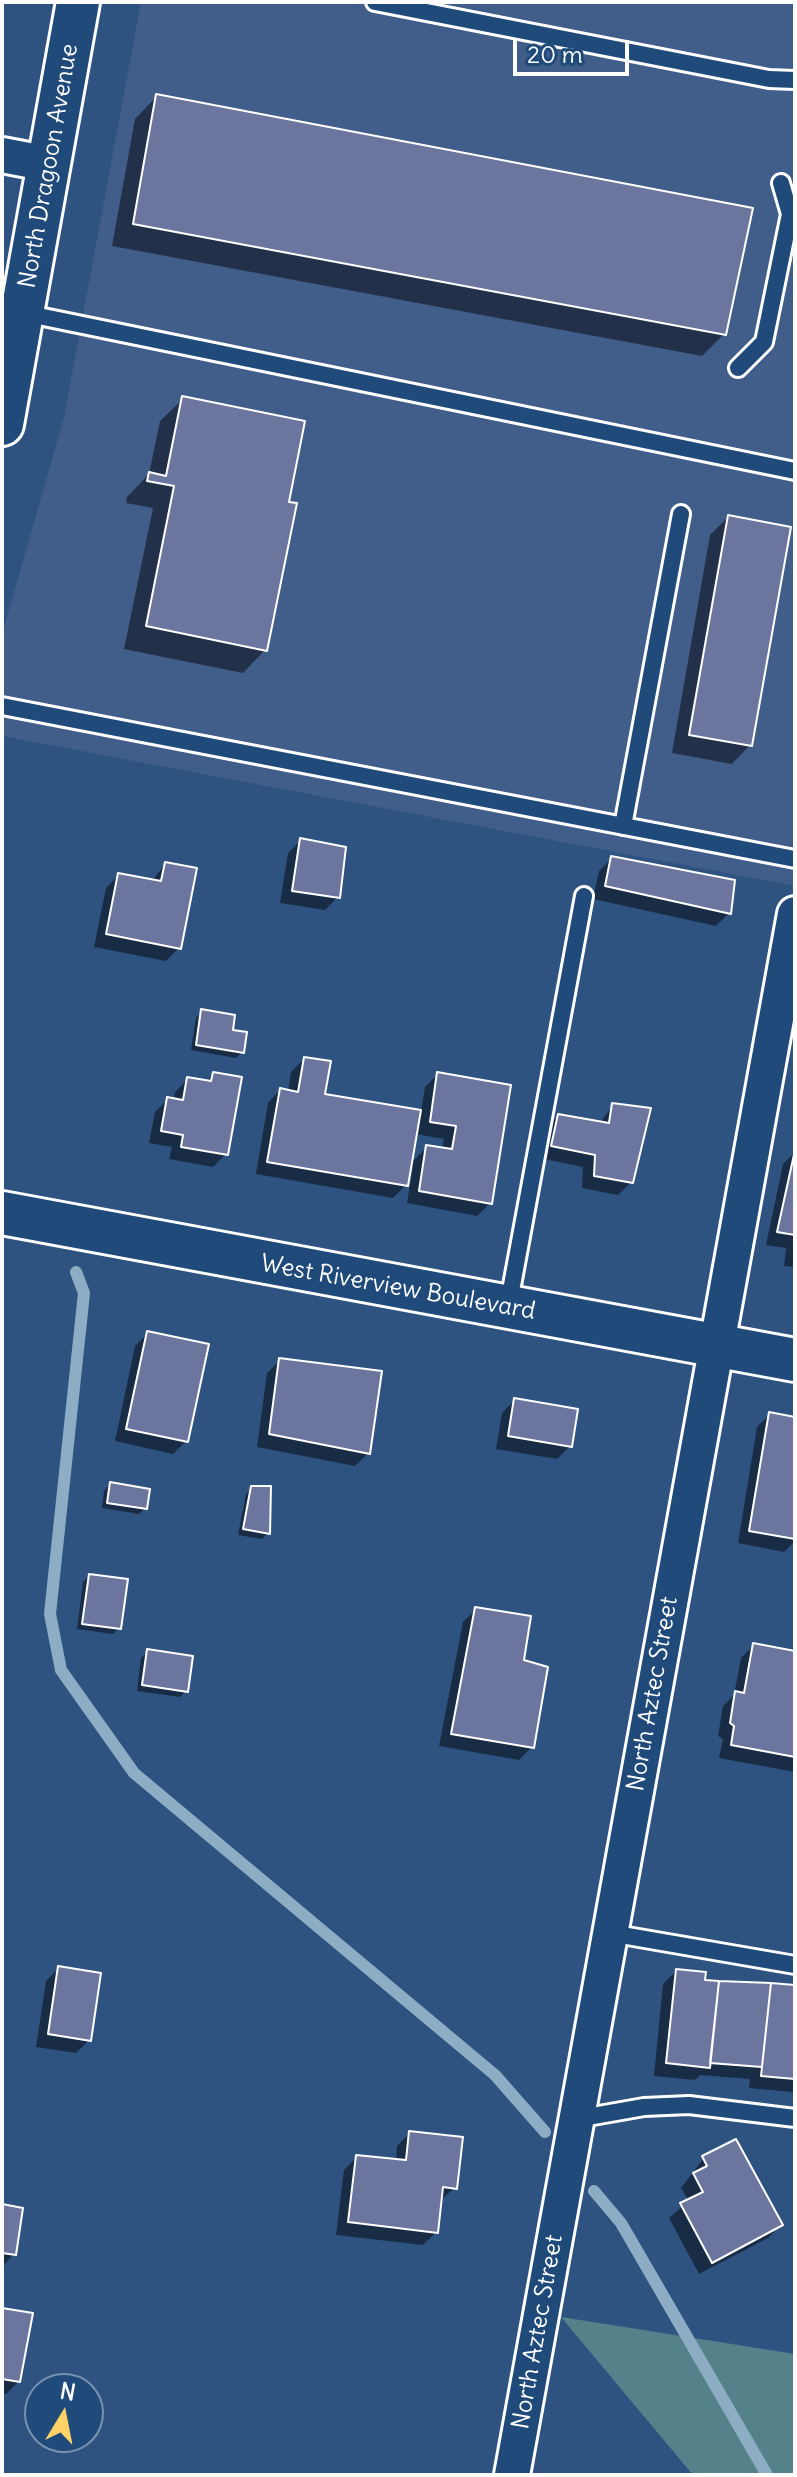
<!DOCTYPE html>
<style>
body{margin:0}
#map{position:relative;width:797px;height:2477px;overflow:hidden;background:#2e5381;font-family:Delius,sans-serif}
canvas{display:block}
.frame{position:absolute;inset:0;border:4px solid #fff;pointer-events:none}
.north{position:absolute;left:24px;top:2373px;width:80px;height:80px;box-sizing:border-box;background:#1f4a7a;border:2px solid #7992af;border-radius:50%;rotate:10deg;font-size:22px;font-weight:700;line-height:32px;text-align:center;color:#fff}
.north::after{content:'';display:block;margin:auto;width:28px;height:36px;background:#ffd166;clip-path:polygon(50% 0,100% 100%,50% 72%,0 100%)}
.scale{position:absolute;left:513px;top:40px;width:116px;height:36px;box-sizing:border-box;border:4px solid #fff;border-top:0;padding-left:10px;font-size:24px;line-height:28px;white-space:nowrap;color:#fff;-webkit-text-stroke:6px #1f4a7a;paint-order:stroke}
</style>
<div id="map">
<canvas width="797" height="2477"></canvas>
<div class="frame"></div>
<div class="north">N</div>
<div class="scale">20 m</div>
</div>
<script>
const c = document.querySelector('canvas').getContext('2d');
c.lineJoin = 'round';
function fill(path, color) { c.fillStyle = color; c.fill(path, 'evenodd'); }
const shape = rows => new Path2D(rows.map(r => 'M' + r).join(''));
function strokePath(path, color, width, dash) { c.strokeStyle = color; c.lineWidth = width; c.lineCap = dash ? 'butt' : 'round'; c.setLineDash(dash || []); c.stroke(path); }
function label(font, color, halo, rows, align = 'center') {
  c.font = font + ' Delius,sans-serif'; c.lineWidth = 6; c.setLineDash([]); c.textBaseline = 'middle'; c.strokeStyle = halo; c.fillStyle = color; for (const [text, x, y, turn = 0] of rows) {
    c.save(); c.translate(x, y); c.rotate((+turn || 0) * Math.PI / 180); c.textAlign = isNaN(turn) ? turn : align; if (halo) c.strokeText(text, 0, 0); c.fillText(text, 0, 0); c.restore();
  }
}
const built = shape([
 [141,2,795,2,795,886,2,736,2,634,64,417]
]);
const green = shape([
 [561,2317,795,2354,795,2475,693,2475]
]);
const shadow = shape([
 [157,96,724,334,702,356,112,246,135,119],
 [183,399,286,504,265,650,243,673,124,649,153,508,126,503,127,497,149,474,160,421],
 [728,517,750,745,732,764,672,753,710,535],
 [301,840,338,897,325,910,280,903,288,853],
 [612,858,729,913,716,926,593,899,599,871],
 [165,864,179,948,166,961,94,947,106,888,119,875,152,881],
 [202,1011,242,1052,236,1058,191,1050,196,1018],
 [304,1059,323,1095,421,1112,425,1087,438,1074,490,1203,477,1216,407,1203,413,1166,409,1165,406,1185,393,1198,256,1174,268,1103,280,1090,288,1092,291,1072],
 [415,1134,444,1139,442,1149,427,1147,410,1164],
 [213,1074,226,1154,213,1167,169,1159,172,1147,149,1143,155,1112,168,1099,174,1100,175,1092,188,1079,206,1082],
 [613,1105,631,1182,618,1195,582,1188,583,1167,539,1158,545,1129,558,1116,599,1124],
 [795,1152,795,1267,784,1266,786,1248,766,1245,783,1164],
 [148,1333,186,1441,173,1454,115,1441,135,1346],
 [280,1360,368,1453,355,1466,257,1447,267,1373],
 [515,1400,570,1446,557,1459,496,1449,502,1413],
 [770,1414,795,1419,795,1541,784,1552,738,1543,757,1427],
 [110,1484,145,1508,139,1514,102,1508,104,1491],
 [252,1488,268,1533,262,1539,238,1535,246,1494],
 [89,1576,119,1628,113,1634,77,1629,83,1582],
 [476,1609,522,1661,532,1747,519,1760,439,1746,463,1622],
 [754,1645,795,1653,795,1772,719,1758,723,1739,718,1736,723,1706,734,1695,741,1658],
 [148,1652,186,1691,180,1697,137,1691,141,1658],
 [59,1968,89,2040,76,2053,36,2047,46,1981],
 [676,1971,702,1982,795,1988,795,2089,792,2092,749,2088,750,2079,700,2075,695,2080,654,2076,663,1984],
 [410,2133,455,2188,440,2200,436,2232,423,2245,336,2235,344,2170,357,2157,396,2161,397,2146],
 [704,2158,781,2225,768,2238,699,2274,669,2218,689,2201,681,2188],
 [2,2206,14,2254,2,2267],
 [2,2310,19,2381,6,2394,2,2393]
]);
const stream = shape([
 [76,1272,84,1293,50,1614,61,1670,134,1773,495,2075,545,2132],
 [594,2191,621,2223,767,2475]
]);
const building = shape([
 [156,94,753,208,726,335,133,224,156,94],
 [182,396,305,421,289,502,297,503,267,651,146,626,174,486,147,481,149,472,166,476,182,396],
 [728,515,791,527,752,746,689,735,728,515],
 [300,838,346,847,340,898,292,891,300,838],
 [611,856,735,880,731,914,605,886,611,856],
 [165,862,197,868,181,949,106,934,118,873,161,881,165,862],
 [201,1009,235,1015,233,1030,247,1032,244,1053,196,1045,201,1009],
 [304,1057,331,1061,325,1094,421,1110,408,1186,267,1162,280,1088,298,1092,304,1057],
 [213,1072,242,1077,228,1155,181,1147,183,1135,161,1131,167,1097,183,1100,187,1077,211,1081,213,1072],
 [437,1072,511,1085,492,1204,419,1191,426,1145,452,1149,456,1126,430,1122,437,1072],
 [612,1103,651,1108,633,1183,594,1176,595,1155,551,1146,558,1114,609,1123,612,1103],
 [795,1150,795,1235,777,1232,795,1150],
 [147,1331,209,1344,188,1442,126,1429,147,1331],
 [279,1358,382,1371,370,1454,269,1434,279,1358],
 [514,1398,578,1409,572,1447,508,1436,514,1398],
 [769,1412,795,1417,795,1539,749,1531,769,1412],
 [110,1482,150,1489,147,1509,107,1503,110,1482],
 [251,1486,271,1486,270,1534,243,1529,251,1486],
 [89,1574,128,1579,121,1629,82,1624,89,1574],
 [475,1607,531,1616,524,1660,548,1667,534,1748,451,1734,475,1607],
 [753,1643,795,1651,795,1757,731,1745,734,1726,730,1723,735,1691,744,1693,753,1643],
 [147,1649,193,1656,188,1692,142,1685,147,1649],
 [58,1966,101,1973,91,2041,48,2034,58,1966],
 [676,1969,706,1972,705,1980,719,1981,710,2068,666,2063,676,1969],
 [719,1981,771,1983,762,2067,710,2063,719,1981],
 [771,1983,795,1985,795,2079,761,2076,771,1983],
 [409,2131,463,2137,457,2189,443,2187,438,2233,348,2222,356,2155,406,2160,409,2131],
 [736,2139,783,2225,712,2263,680,2203,703,2192,693,2173,707,2166,702,2156,736,2139],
 [2,2204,23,2208,16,2255,2,2253,2,2204],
 [2,2308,33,2313,20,2382,2,2379,2,2308]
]);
const service = shape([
 [375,2,769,79,795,80],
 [24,313,795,471],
 [738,368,764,342,790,214,781,183],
 [2,706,795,859],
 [623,826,681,514],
 [508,1307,584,896],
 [610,1933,795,1965],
 [576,2119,644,2107,689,2105,795,2118]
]);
const minor = shape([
 [2,155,49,164],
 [512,2475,795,914]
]);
const tertiary = shape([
 [2,424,78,2],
 [2,1213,795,1360]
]);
const streetNames = [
 ["North Dragoon Avenue",49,166,-80],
 ["West Riverview Boulevard",398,1288,10],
 ["North Aztec Street",653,1694,-80],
 ["North Aztec Street",538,2332,-80]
];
fill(built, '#415d89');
fill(green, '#55828a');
fill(shadow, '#0007');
strokePath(stream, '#8cadc3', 12);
fill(building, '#6c759d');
strokePath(building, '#fff', 2);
strokePath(service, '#fff', 22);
strokePath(minor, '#fff', 40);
strokePath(tertiary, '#fff', 48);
strokePath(service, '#1f4a7a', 16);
strokePath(minor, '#1f4a7a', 34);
strokePath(tertiary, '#1f4a7a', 42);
label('24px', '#fff', '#1f4a7a', streetNames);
</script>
